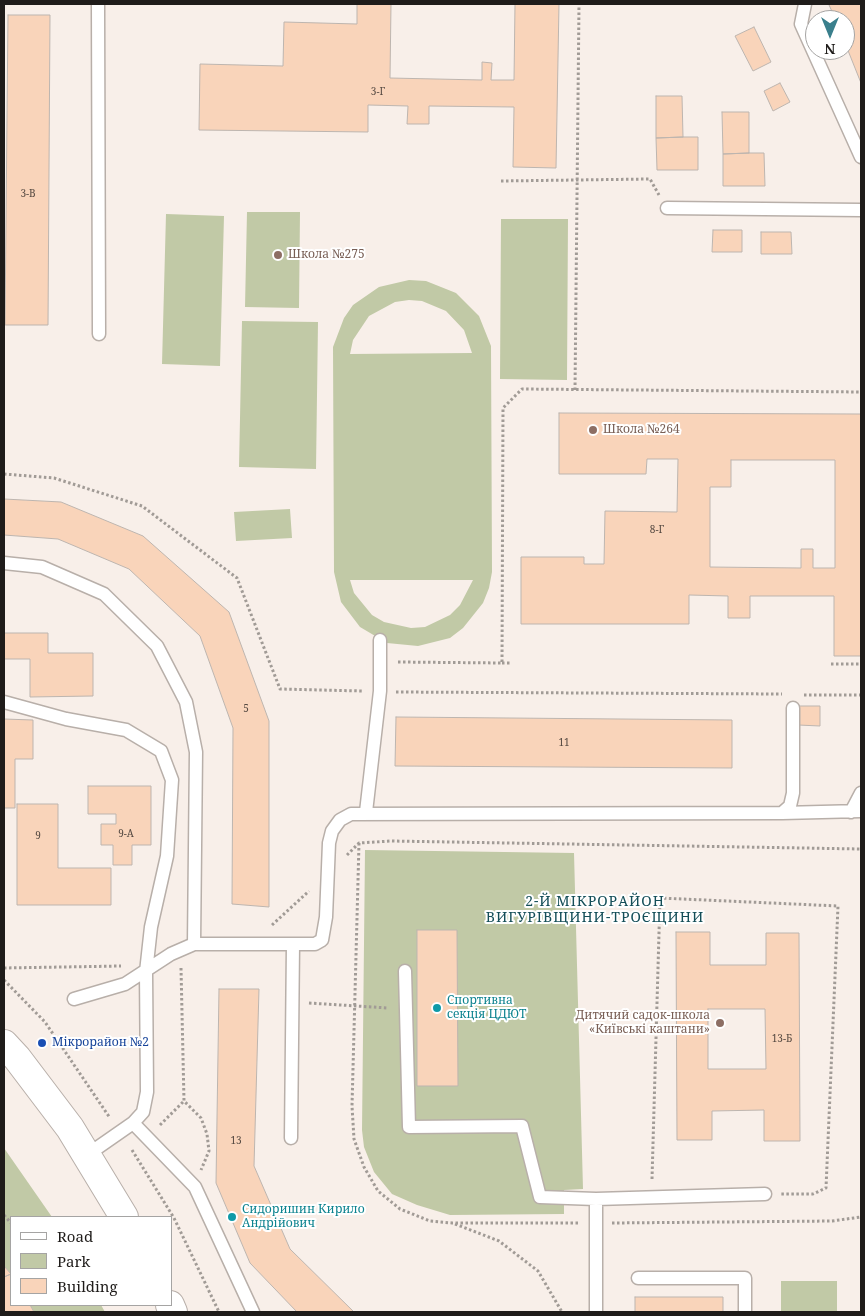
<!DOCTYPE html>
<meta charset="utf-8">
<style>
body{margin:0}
#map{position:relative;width:865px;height:1316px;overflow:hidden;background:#f8efe9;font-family:"Noto Serif",serif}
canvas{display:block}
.frame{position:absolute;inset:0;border:5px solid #1f1c1a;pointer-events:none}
.legend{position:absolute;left:10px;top:1216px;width:162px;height:90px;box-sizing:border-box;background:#fff;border:1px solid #a5a4a3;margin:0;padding:6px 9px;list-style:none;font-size:15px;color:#1f1c1a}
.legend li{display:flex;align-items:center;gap:10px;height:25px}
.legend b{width:25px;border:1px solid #a5a4a3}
.north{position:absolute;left:805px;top:10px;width:50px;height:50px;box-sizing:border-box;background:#fff;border:1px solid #a5a4a3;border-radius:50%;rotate:180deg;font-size:14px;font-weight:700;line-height:20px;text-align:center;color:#1f1c1a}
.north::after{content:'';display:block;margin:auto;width:18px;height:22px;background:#3a7f8c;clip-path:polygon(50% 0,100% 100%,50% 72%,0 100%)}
</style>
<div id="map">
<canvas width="865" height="1316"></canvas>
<div class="frame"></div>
<ul class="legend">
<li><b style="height:6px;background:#fff"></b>Road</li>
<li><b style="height:14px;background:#c1c9a6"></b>Park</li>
<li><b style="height:14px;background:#f9d4ba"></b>Building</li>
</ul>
<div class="north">N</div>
</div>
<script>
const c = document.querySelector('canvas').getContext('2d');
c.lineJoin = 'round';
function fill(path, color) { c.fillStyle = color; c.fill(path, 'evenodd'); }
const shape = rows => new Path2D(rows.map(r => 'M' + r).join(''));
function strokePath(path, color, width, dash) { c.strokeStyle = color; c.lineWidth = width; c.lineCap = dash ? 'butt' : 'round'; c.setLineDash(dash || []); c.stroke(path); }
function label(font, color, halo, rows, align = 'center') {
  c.font = font + ' "Noto Serif",serif'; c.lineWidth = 4; c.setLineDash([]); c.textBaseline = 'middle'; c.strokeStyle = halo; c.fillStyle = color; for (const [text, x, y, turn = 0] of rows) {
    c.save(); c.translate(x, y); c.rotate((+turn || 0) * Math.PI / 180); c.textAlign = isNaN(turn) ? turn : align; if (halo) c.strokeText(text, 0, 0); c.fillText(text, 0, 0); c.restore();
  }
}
const green = shape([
 [247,212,300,212,299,308,245,307],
 [166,214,224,216,220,366,162,364],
 [501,219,568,219,567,380,500,379],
 [409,280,426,281,456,293,479,316,491,346,492,572,489,588,483,603,463,628,450,638,418,646,387,643,360,627,341,602,334,572,333,347,344,318,353,305,379,287],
 [409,300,422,301,446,311,464,330,472,353,350,354,353,340,369,316,395,302],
 [350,580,473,580,460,605,450,615,425,627,411,628,384,622,372,615,354,593],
 [242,321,318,322,316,469,239,467],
 [290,509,292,538,236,541,234,512],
 [365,850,574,853,583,1189,564,1190,564,1214,450,1215,417,1205,392,1194,374,1172,364,1147,362,1130],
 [4,1148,52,1217,11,1217,11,1274,4,1266],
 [781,1281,837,1281,837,1312,781,1312],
 [30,1305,101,1305,105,1312,34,1312]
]);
const building = shape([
 [357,4,391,4,390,78,482,80,482,62,492,63,491,80,514,80,515,4,559,4,556,168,513,167,514,107,429,106,429,124,407,124,408,106,368,105,368,132,199,130,200,64,283,66,284,22,357,24,357,4],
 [832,4,861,4,861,83,845,43,845,20,836,20,829,5,832,4],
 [8,15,50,15,48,325,5,325,8,15],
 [754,27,771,62,753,71,735,36,754,27],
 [780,83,790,102,773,111,764,91,780,83],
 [656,96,682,96,683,137,656,138,656,96],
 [722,112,749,112,749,153,723,154,722,112],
 [683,137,698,137,698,170,657,170,656,138,683,137],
 [749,153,764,153,765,186,723,186,723,154,749,153],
 [713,230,742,230,742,252,712,252,713,230],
 [761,232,791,232,792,254,761,254,761,232],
 [559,413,861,414,861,656,834,656,834,596,750,596,750,618,728,618,728,596,689,595,689,624,521,624,521,557,584,557,584,564,604,564,605,511,677,512,678,459,647,459,646,474,559,474,559,413],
 [731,460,835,460,835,568,813,568,813,549,801,549,801,568,710,567,710,487,731,487,731,460],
 [4,499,61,502,143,536,229,612,269,721,269,907,232,904,233,728,200,636,129,569,58,539,4,535,4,499],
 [4,633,48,633,48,653,93,653,93,696,30,697,30,659,4,659,4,633],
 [798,706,820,706,820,726,798,725,798,706],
 [396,717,732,720,732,768,395,766,396,717],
 [4,719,33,720,33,759,15,759,15,808,4,808,4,719],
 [88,786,151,786,151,845,132,845,132,865,113,865,113,845,101,845,101,824,116,824,116,814,88,814,88,786],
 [17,804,58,804,58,868,111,868,111,905,17,905,17,804],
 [417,930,457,930,458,1086,417,1086,417,930],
 [676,932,710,932,710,965,766,965,766,933,799,933,800,1141,764,1141,764,1110,712,1111,712,1140,677,1140,676,932],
 [708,1009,765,1009,766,1069,708,1069,708,1009],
 [219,989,259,989,254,1166,290,1249,354,1312,297,1312,250,1263,216,1183,219,989],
 [4,1266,11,1274,4,1277,4,1266],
 [11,1274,11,1305,30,1305,34,1312,4,1312,4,1277,11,1274],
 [635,1297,723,1297,723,1312,635,1312,635,1297]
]);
const path = shape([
 [501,181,650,179,659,195],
 [575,390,579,4],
 [4,474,54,478,142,506,237,578,280,689,362,691],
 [398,662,502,663,503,408,522,389,861,392],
 [502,663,510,663],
 [831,664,861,664],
 [396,692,782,694],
 [804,695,861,695],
 [359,843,352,1106,354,1139,364,1167,378,1191,400,1209,430,1221,452,1223,578,1223],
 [347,855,359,843,391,841,861,849],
 [272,925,309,891],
 [4,968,121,966],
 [181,968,184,1101,201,1118,207,1134,209,1151,201,1170],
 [4,980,45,1022,110,1118],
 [309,1003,388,1008],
 [160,1125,184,1101],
 [132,1150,174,1218,219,1312],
 [652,1179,660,898,838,906,826,1188,813,1194,780,1194],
 [4,1215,11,1223],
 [612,1223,832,1221,861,1217],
 [455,1224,499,1241,538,1271,562,1312]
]);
const service = shape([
 [98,4,99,334],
 [805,4,801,24,861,157],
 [667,208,861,210],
 [4,563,42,567,104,594,157,646,186,702,196,752,194,944],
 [4,702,66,719,126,730,161,751,172,780,167,856,151,927,146,972,147,1092,143,1112,133,1123,87,1155],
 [366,812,380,691,380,640],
 [851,812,861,793],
 [782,813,861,811],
 [405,971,409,1127,522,1126,540,1197,596,1199],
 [74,999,125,984,171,954,194,944,315,944,322,940,326,917,329,843,332,831,340,820,351,814,782,813,790,806,793,793,793,708],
 [133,1123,195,1187,253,1312],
 [291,1138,293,944],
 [638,1278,745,1278,745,1312],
 [596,1312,596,1199,765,1194]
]);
const tertiary = shape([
 [4,1044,17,1058,70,1128,124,1217],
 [170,1305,173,1312]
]);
const markers = [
 [278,255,5,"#8d6e63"],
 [593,430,5,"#8d6e63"],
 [437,1008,5,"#0f9aa8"],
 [720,1023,5,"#8d6e63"],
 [42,1043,5,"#1a4fb4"],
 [232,1217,5,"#0f9aa8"]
];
const numberNames = [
 ["3-Г",378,92],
 ["3-В",28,194],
 ["8-Г",657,530],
 ["5",246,709],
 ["11",564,743],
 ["9-А",126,834],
 ["9",38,836],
 ["13-Б",782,1039],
 ["13",236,1141]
];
const educationNames = [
 ["Школа №275",288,255],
 ["Школа №264",603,430],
 ["Дитячий садок-школа",710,1016,"right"],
 ["«Київські каштани»",710,1030,"right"]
];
const cultureNames = [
 ["Спортивна",447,1001],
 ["секція ЦДЮТ",447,1015],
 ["Сидоришин Кирило",242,1210],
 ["Андрійович",242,1224]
];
const transitNames = [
 ["Мікрорайон №2",52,1043]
];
const neighbourhoodNames = [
 ["2-Й МІКРОРАЙОН",595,902],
 ["ВИГУРІВЩИНИ-ТРОЄЩИНИ",595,918]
];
fill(green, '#c1c9a6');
fill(building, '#f9d4ba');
strokePath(building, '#bdb5af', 1);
strokePath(service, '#b8afa9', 15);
strokePath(tertiary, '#b8afa9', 30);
strokePath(path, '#a19b96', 3, [2.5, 2.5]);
strokePath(service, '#fff', 12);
strokePath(tertiary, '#fff', 28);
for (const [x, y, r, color] of markers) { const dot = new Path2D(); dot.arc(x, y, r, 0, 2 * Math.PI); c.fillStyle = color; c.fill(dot); strokePath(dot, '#fff', 2); }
label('10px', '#564a42', null, numberNames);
label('12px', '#785e54', '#fff', educationNames, 'left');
label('12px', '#0d838f', '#fff', cultureNames, 'left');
label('12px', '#164399', '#fff', transitNames, 'left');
c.letterSpacing = '1px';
label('14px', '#144e58', '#fff', neighbourhoodNames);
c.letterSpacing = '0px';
</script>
